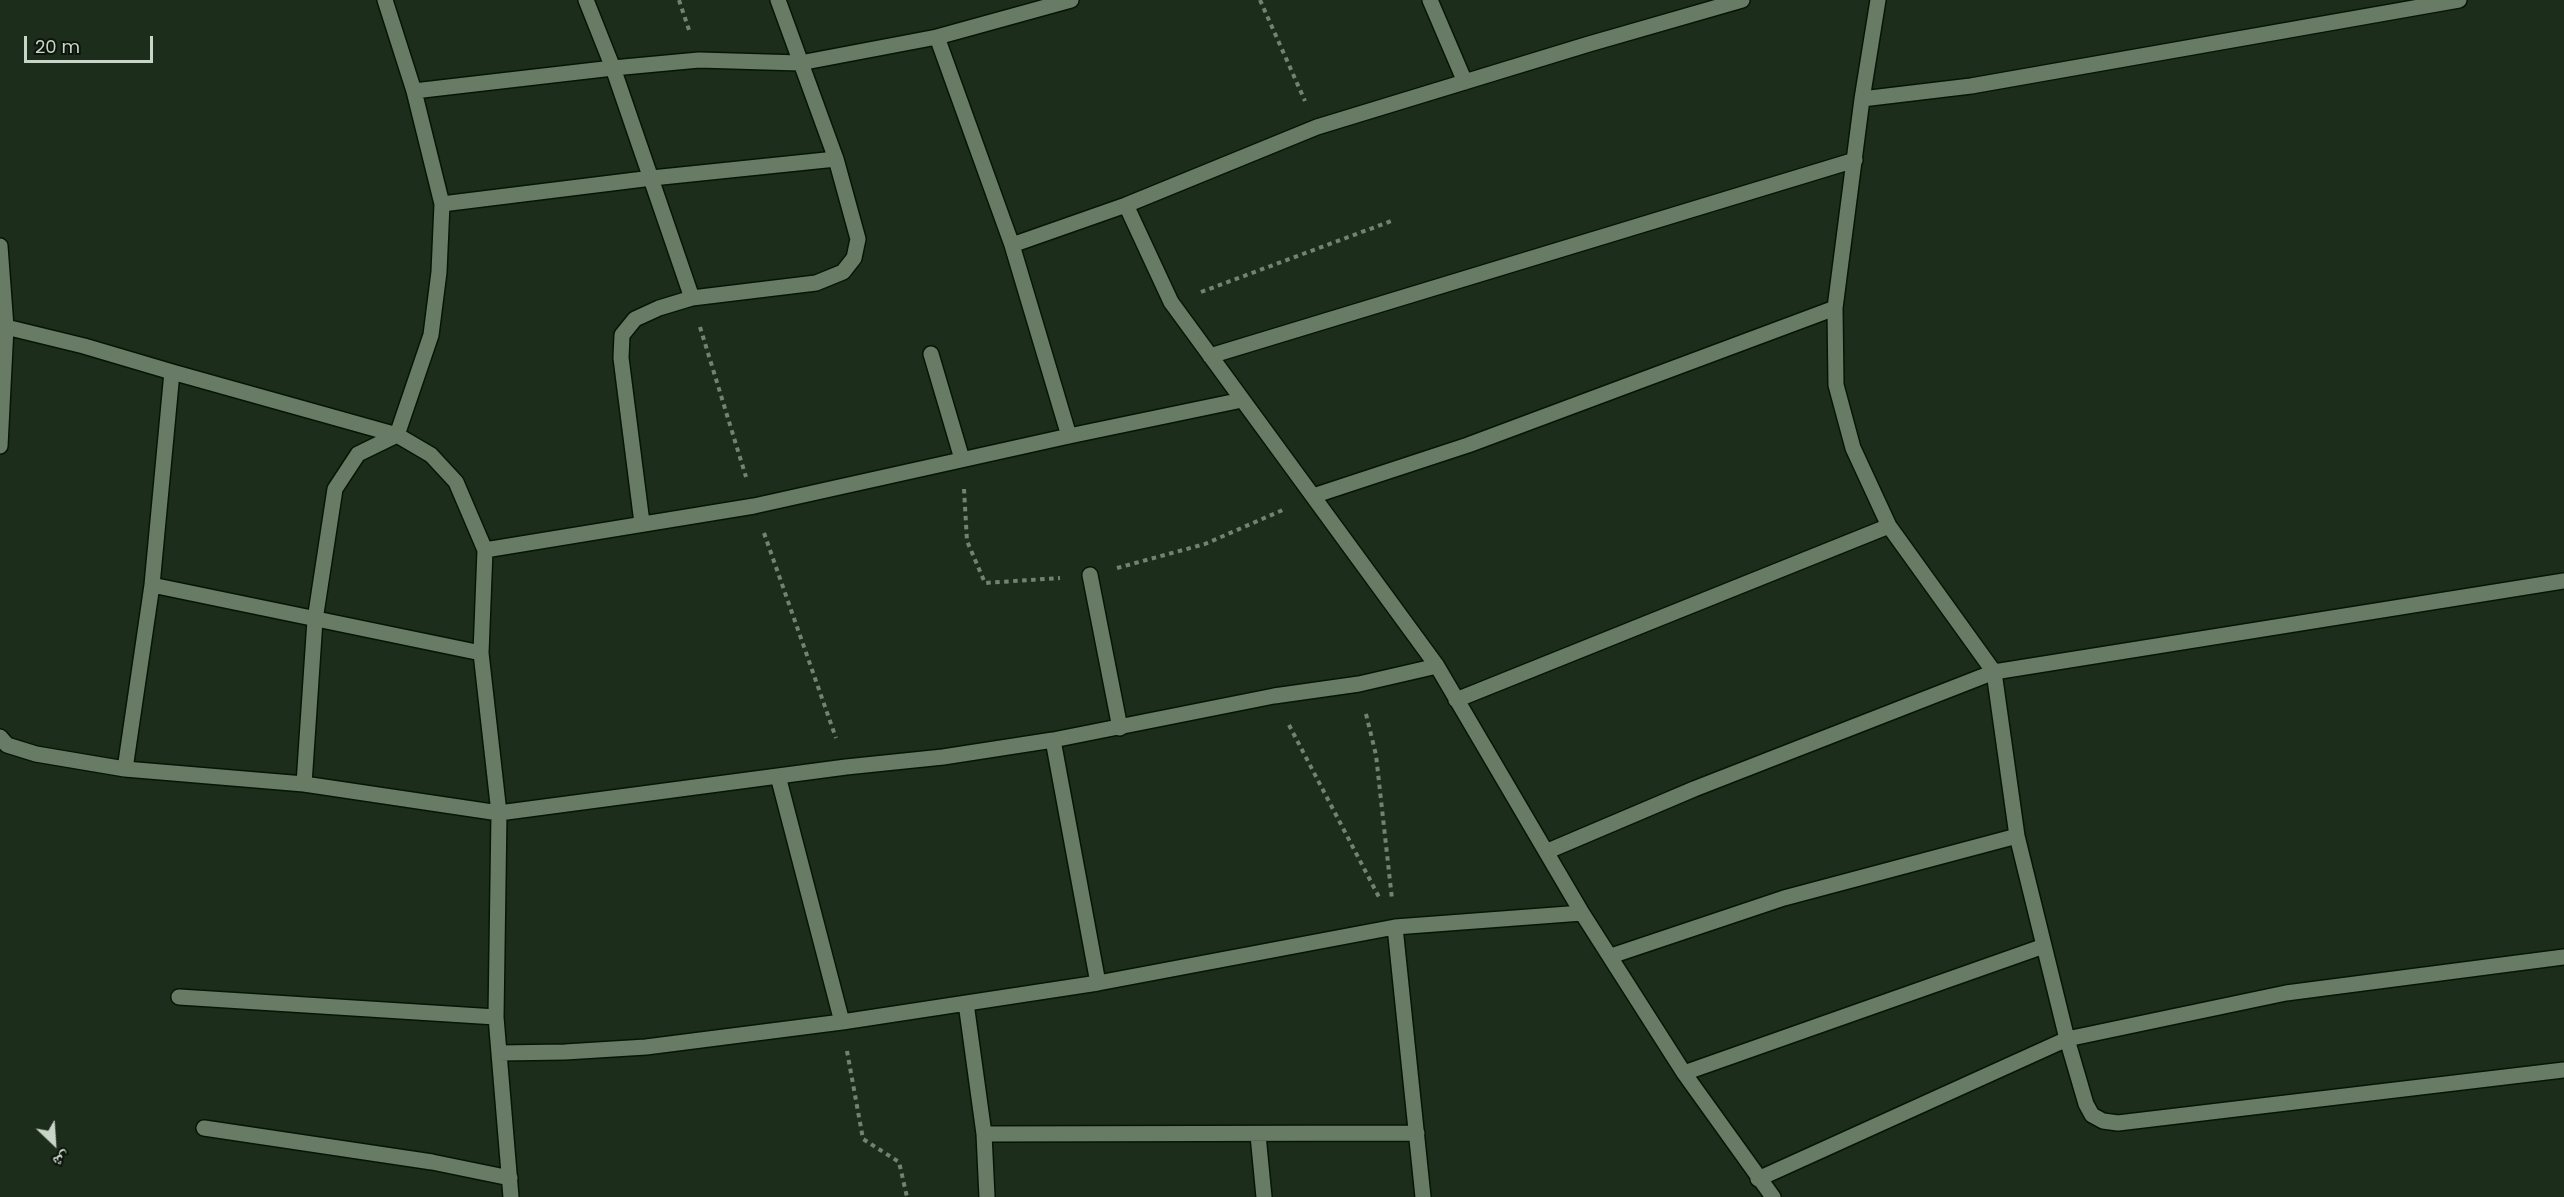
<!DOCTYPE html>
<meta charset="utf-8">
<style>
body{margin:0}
#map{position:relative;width:2564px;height:1197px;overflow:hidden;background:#1c2e1b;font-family:Poppins,"Noto Naskh Arabic",sans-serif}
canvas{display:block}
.north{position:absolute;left:24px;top:1113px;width:60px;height:60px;-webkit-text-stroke:4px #0c140b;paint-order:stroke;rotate:155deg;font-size:16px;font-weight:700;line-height:24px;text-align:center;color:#cad5c9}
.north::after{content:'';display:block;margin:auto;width:21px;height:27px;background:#cad5c9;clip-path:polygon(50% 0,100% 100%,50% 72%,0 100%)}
.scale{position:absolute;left:24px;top:36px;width:129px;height:27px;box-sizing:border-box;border:3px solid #cad5c9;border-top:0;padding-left:8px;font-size:18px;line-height:21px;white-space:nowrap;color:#cad5c9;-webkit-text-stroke:4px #0c140b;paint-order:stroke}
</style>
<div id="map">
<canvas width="2564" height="1197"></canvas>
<div class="north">ش</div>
<div class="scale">20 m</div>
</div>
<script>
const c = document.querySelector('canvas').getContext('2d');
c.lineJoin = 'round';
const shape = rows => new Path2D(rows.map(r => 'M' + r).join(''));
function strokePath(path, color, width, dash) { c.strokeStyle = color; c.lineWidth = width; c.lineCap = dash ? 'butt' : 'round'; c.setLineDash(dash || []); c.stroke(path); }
const path = shape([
 [679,0,689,30],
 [1260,0,1305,101],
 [1201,292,1394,220],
 [700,327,746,477],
 [964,489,967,541,985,583,1060,578],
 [764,533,836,738],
 [1117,568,1205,544,1285,509],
 [1366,714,1376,755,1392,899],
 [1289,725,1380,899],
 [847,1051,863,1139,899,1162,907,1197]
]);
const minor = shape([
 [586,0,613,68,692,298],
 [1430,0,1465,82],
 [1878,0,1862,99,1835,308,1836,385,1853,448,1889,526,1994,672,2017,836,2067,1039,2086,1104,2092,1115,2103,1121,2118,1123,2564,1070],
 [937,37,1012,245,1069,436],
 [414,91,613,68,699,60,800,63,937,37,1071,0],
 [1862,99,1971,86,2459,0],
 [442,204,652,178,836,159],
 [1126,205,1171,302,1437,666,1582,913,1684,1073,1773,1197],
 [1012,245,1126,205,1317,127,1589,44,1742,0],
 [0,246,6,327,0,446],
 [0,327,6,327,84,346,172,372,152,585,125,769],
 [931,354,962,459],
 [1210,356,1855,160],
 [172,372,397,435,431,455,456,482,485,550,481,653,499,813,496,1017,511,1197],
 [1313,496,1468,445,1835,308],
 [642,523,621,358,622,335,635,319,659,308,692,298,816,283,843,272,854,258,858,239,836,159,778,0],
 [485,550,754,506,1069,436,1242,400],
 [1090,575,1120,728],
 [152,585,481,653],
 [1456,700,1889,526],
 [0,737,7,745,36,754,125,769,304,784,499,813,846,767,943,757,1053,740,1274,696,1359,684,1437,666],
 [1053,740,1098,983],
 [778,776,842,1022],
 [304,784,315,620,335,489,358,454,397,435,431,335,439,272,442,204,414,91,385,0],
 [1548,851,1694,789,1994,672,2564,581],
 [1395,927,1423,1197],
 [1611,956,1784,898,2017,836],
 [179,997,496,1017],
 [966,1003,984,1134,987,1197],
 [499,1053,565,1052,646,1047,842,1022,1098,983,1395,927,1582,913],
 [1684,1073,2044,946],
 [204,1128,432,1162,510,1178],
 [984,1134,1417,1133],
 [1258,1135,1264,1197],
 [1758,1179,2067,1039,2286,993,2564,957]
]);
strokePath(minor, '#061605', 18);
strokePath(path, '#738272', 4, [4.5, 4.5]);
strokePath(minor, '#677b65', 15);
</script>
